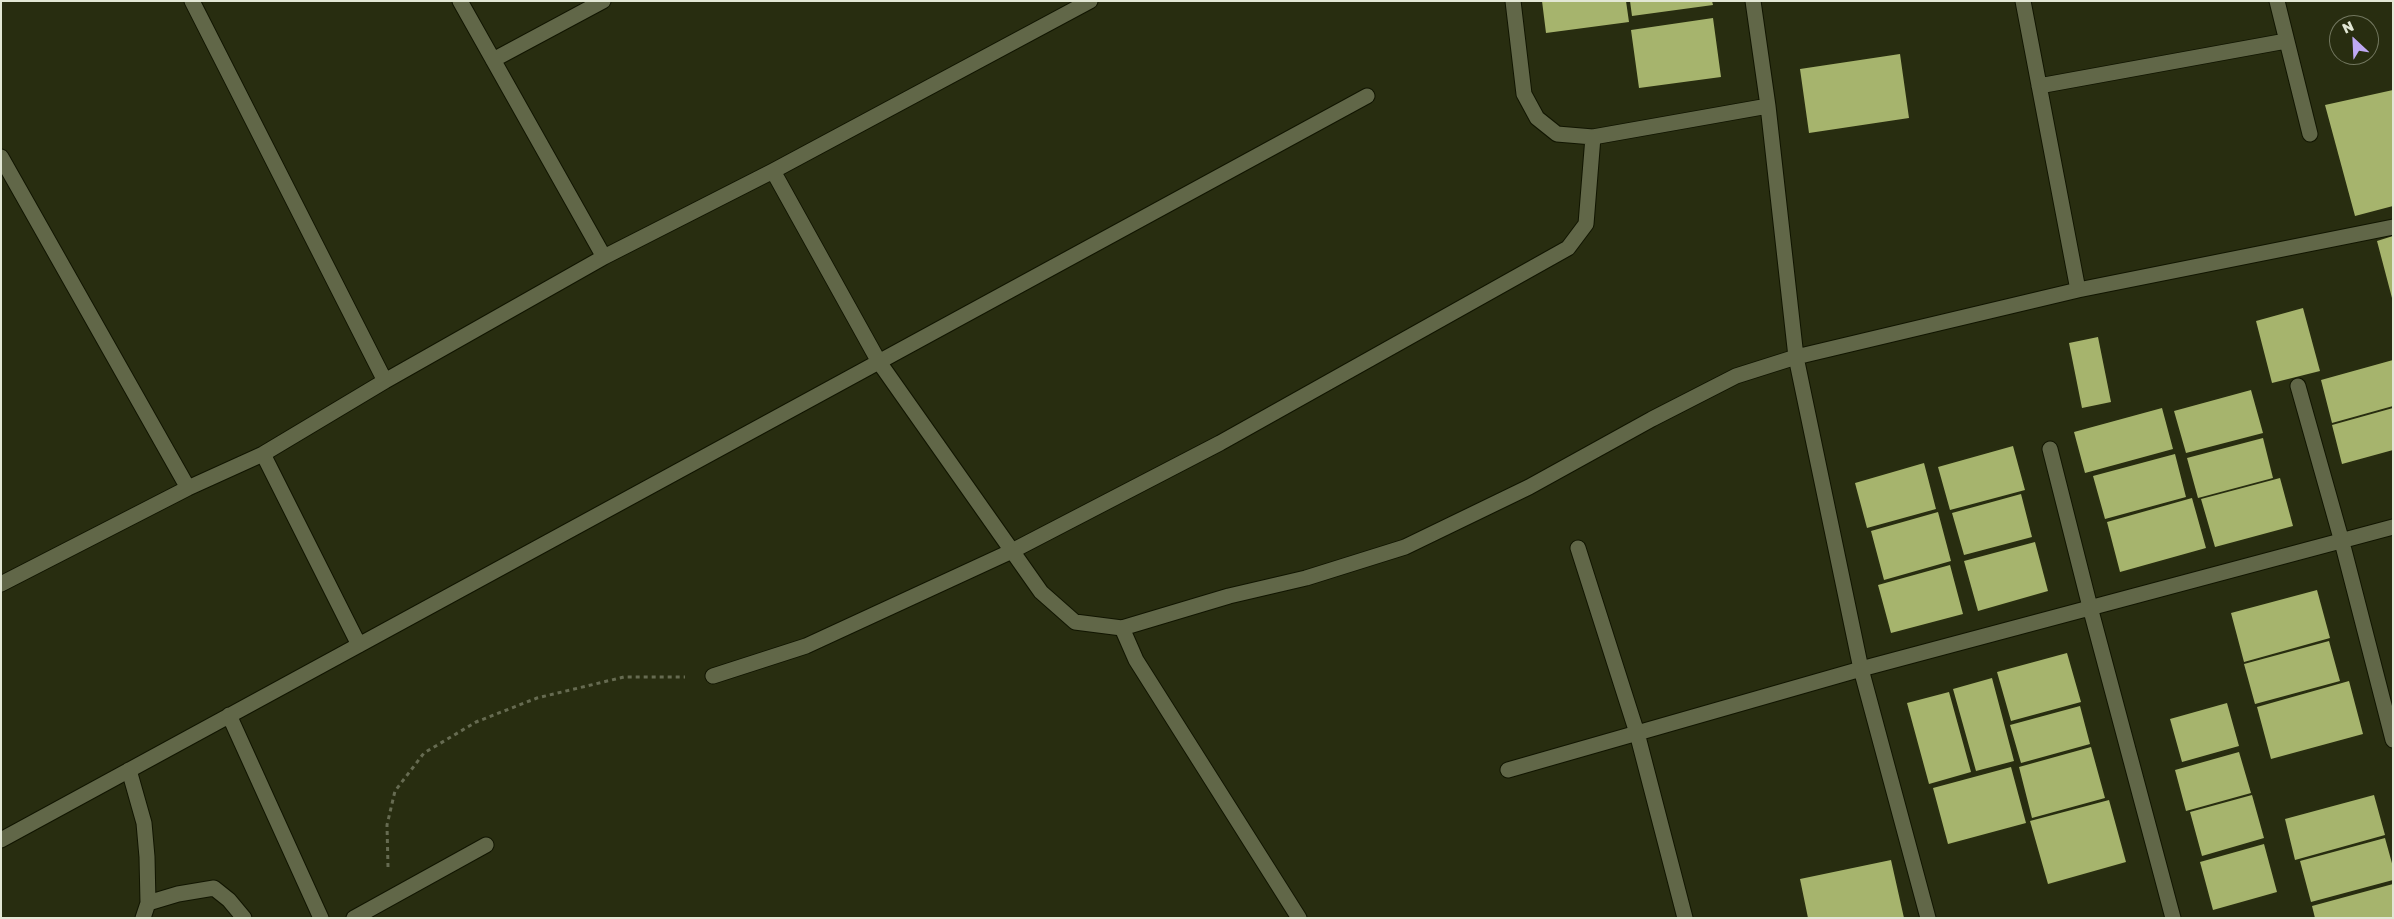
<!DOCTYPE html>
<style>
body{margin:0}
#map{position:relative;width:2394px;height:919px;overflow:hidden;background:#282d10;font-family:"Golos Text",sans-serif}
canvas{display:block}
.frame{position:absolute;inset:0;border:2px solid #e2e7d5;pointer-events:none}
.north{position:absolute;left:2329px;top:15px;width:50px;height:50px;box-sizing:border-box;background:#282d10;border:1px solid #72775f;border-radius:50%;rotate:335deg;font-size:14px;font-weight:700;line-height:20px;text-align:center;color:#e2e7d5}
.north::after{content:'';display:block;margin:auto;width:18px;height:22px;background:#bfa9f4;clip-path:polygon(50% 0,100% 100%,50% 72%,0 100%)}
</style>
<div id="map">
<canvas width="2394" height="919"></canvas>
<div class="frame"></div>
<div class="north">N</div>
</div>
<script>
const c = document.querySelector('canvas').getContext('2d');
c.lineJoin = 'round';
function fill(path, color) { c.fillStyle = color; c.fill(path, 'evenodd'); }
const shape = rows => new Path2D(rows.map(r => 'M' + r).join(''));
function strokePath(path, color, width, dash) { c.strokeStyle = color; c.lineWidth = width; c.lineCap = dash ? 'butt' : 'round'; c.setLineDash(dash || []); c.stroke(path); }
const building = shape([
 [1542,1,1626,1,1629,22,1546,33],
 [1630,1,1712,1,1713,5,1632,16],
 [1713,18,1721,77,1639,88,1631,30],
 [1900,54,1909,118,1809,133,1800,69],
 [2393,90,2393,206,2355,216,2325,105],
 [2393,236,2393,298,2392,298,2377,241],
 [2303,308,2320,371,2272,383,2256,321],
 [2098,337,2111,402,2082,408,2069,343],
 [2393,360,2393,406,2332,423,2321,380],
 [2251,390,2263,433,2186,453,2174,411],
 [2162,408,2173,449,2085,473,2074,432],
 [2393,408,2393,450,2342,464,2332,425],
 [2263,438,2273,478,2198,498,2187,458],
 [2013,446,2025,490,1950,510,1938,467],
 [2175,454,2186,497,2105,519,2093,476],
 [1924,463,1936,509,1867,528,1855,483],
 [2280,478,2293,526,2215,547,2201,499],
 [2021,494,2032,537,1964,555,1952,513],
 [2192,498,2206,548,2120,572,2107,522],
 [1938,512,1951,561,1884,580,1871,531],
 [2035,542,2048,591,1978,611,1964,561],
 [1950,565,1963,614,1891,633,1878,585],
 [2317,590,2330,638,2244,662,2231,613],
 [2329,641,2340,681,2255,704,2244,664],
 [2067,653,2081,702,2011,721,1997,672],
 [1992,678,2014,761,1976,771,1953,689],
 [2349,681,2363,734,2271,759,2257,707],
 [1949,692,1971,772,1929,784,1907,703],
 [2227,703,2239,746,2182,762,2170,719],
 [2080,706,2090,744,2021,763,2010,725],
 [2091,747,2105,798,2032,818,2019,767],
 [2239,752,2251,793,2186,811,2175,770],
 [2011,767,2026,823,1948,844,1933,788],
 [2252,795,2264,838,2202,856,2190,812],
 [2374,795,2385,835,2295,860,2285,819],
 [2109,800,2126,862,2048,884,2030,821],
 [2385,838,2393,867,2393,880,2311,902,2300,861],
 [2264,844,2277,892,2213,910,2200,862],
 [1891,860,1904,918,1808,918,1800,879],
 [2393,884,2393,918,2315,918,2312,906]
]);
const path = shape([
 [388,867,387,825,395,791,424,753,476,722,537,698,624,677,685,677]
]);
const minor = shape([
 [192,1,385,381],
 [460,1,604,257],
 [1513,1,1524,94,1537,118,1557,134,1593,137,1768,106],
 [1753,1,1768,106,1796,357,1861,669,1928,918],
 [2023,1,2078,290],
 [2277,1,2310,134],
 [493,60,603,1],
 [2039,86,2286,41],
 [1,157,188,488],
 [773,171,879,362,1041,592,1075,622,1122,628,1229,596,1306,578,1405,547,1529,487,1652,419,1736,376,1796,357,2078,290,2393,227],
 [2298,386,2342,542,2393,740],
 [2050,449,2090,607,2173,918],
 [263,454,359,645],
 [1578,548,1637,733,1685,918],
 [1,584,188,488,263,454,385,381,604,257,773,171,1090,1],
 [1122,628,1136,660,1299,918],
 [713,676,806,646,1012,551,1220,443,1568,248,1586,224,1593,137],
 [229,715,321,918],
 [129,770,144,823,147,857,148,903,143,918],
 [1508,770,1861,669,2393,527],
 [1,840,1367,96],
 [148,903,178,894,214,888,229,900,244,918],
 [354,918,486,845]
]);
fill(building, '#a6b46d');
strokePath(minor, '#111500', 17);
strokePath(path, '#666b51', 3, [4, 4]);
strokePath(minor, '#616748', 15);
</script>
